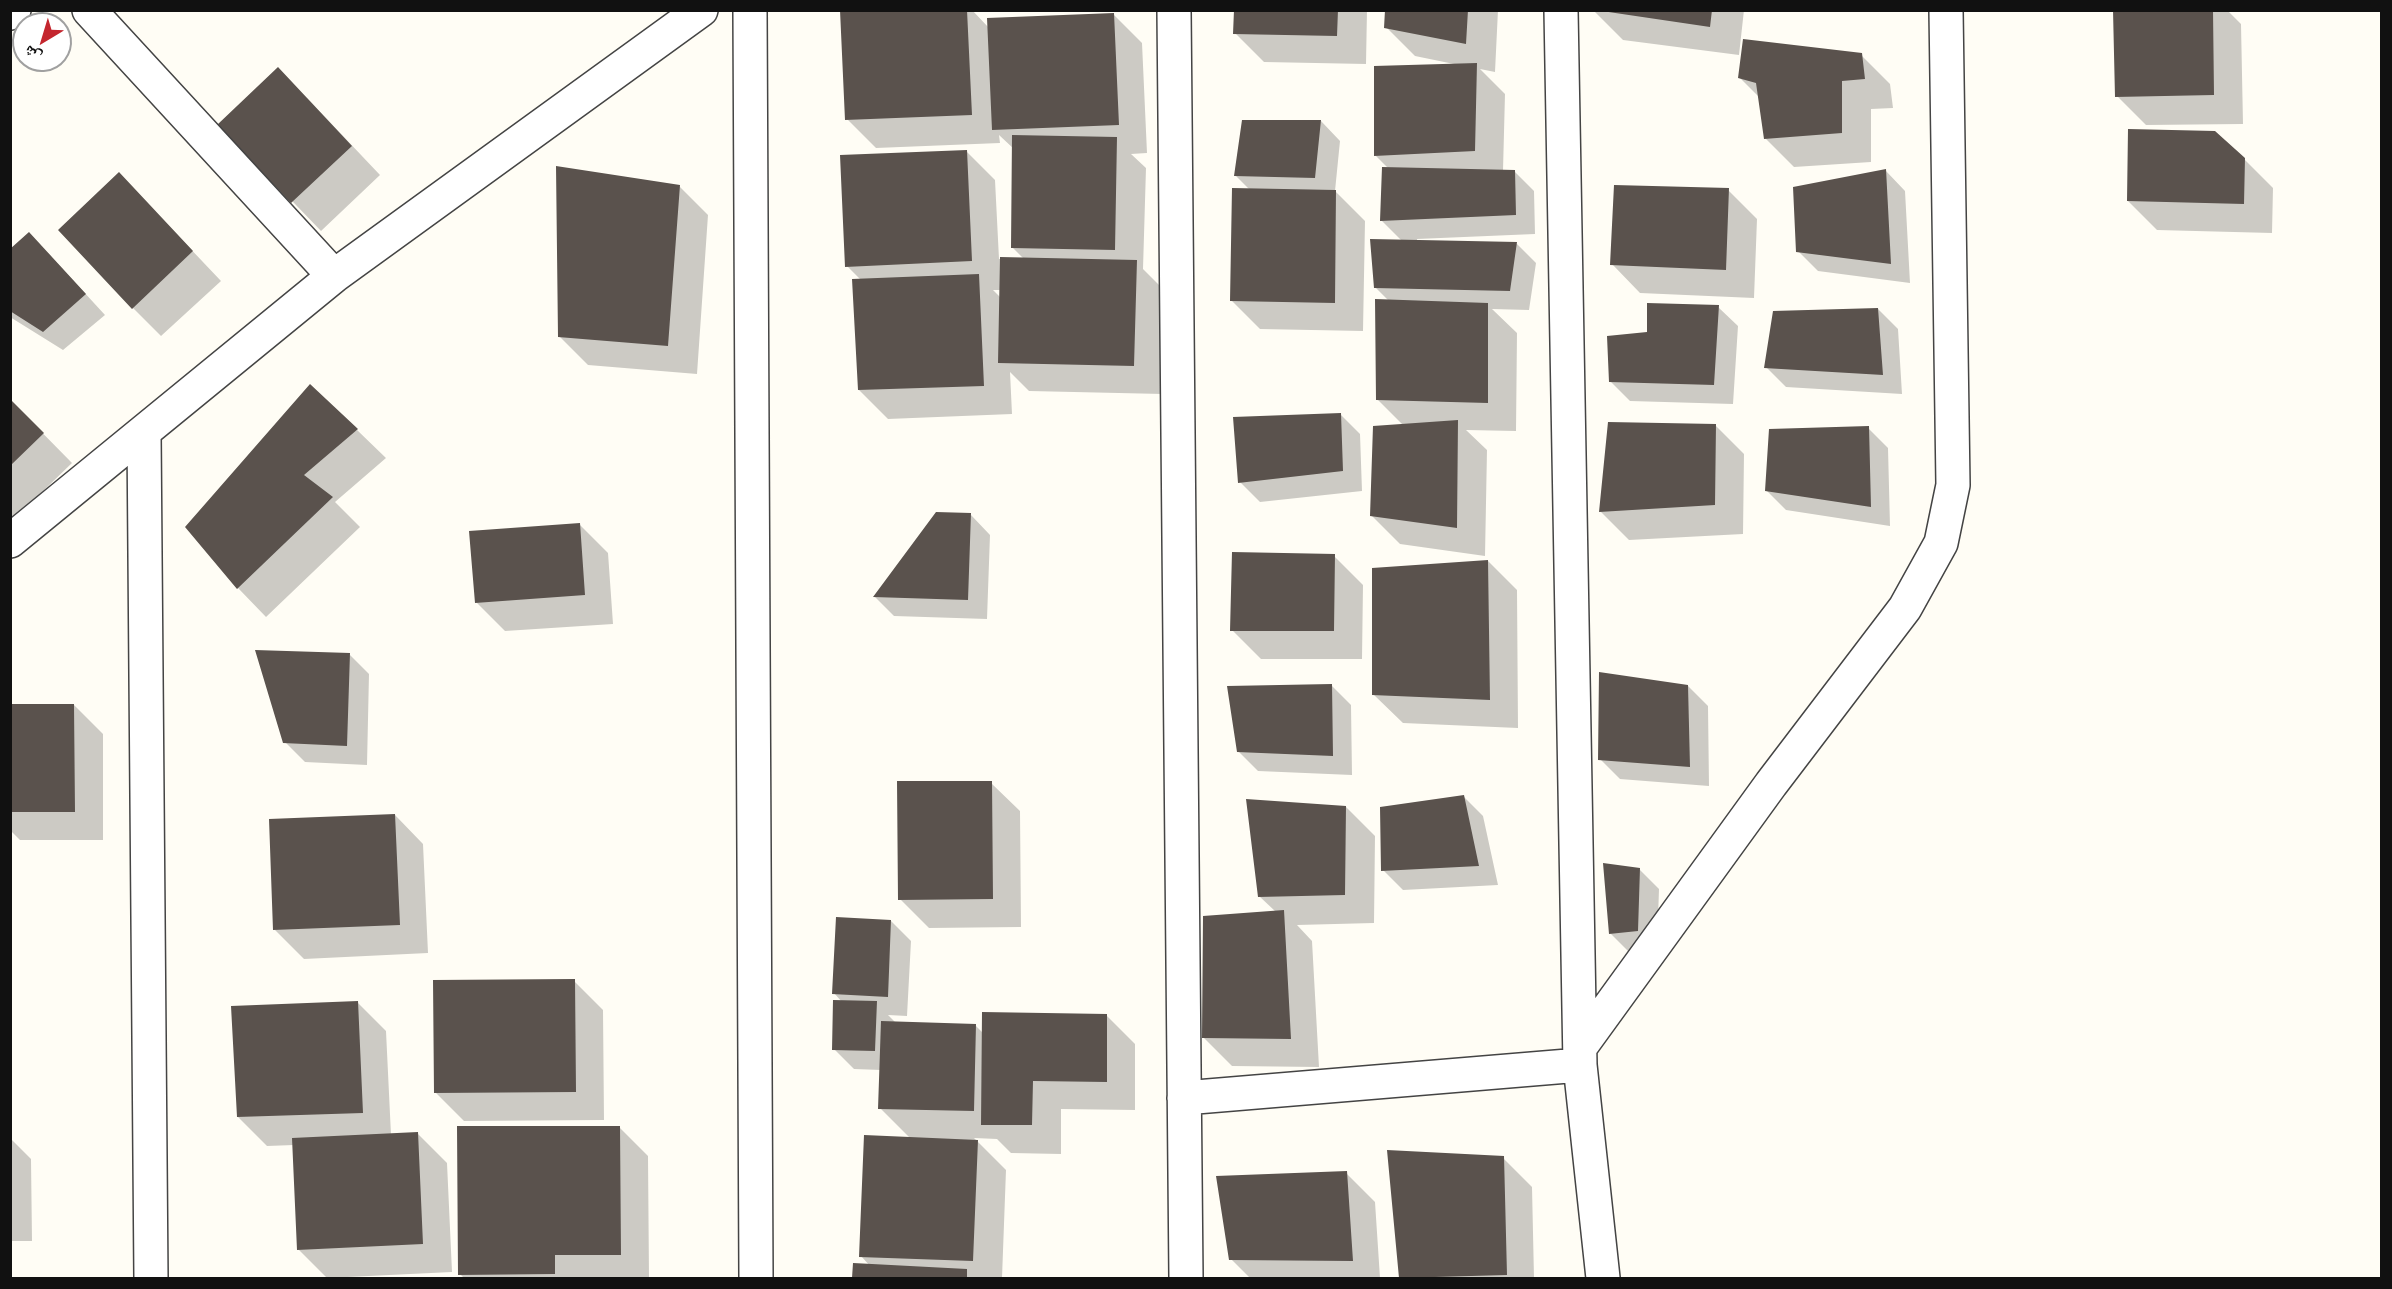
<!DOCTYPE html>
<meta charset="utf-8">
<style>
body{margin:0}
#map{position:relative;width:2392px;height:1289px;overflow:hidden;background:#fffdf5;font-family:Lora,"Noto Naskh Arabic",serif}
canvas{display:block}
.frame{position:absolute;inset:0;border:12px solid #111;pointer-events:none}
.north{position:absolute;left:12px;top:12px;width:60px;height:60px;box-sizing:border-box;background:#fff;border:2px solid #a0a0a0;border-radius:50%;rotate:218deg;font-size:16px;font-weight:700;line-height:24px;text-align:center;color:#111}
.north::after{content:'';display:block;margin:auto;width:21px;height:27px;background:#c4262e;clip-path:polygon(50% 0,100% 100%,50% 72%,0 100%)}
</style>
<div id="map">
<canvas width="2392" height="1289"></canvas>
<div class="frame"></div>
<div class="north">ش</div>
</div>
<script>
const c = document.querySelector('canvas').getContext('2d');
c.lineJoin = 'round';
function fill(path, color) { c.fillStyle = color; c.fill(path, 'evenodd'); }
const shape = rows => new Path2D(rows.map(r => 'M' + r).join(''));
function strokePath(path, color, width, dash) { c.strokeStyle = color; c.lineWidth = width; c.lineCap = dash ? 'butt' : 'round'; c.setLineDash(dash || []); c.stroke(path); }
const shadow = shape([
 [842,10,972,10,989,28,1113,14,1142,43,1147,153,1131,154,1146,168,1143,269,1165,291,1163,394,1029,391,1010,372,1012,414,888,419,859,390,861,280,847,266,966,151,995,180,999,259,1024,259,1012,247,1014,149,999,135,1000,143,876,148,847,119],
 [993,290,1001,290,1001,298],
 [1235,10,1367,10,1366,64,1264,62,1235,33],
 [1387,10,1498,10,1495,72,1480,69,1505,94,1503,171,1514,171,1534,191,1535,234,1417,239,1417,242,1517,244,1536,263,1529,310,1492,309,1517,333,1516,431,1466,430,1487,450,1485,556,1400,544,1371,515,1403,425,1377,399,1389,301,1375,287,1402,241,1381,220,1389,169,1375,155,1454,64,1415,56,1386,27],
 [1744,10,1739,55,1623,40,1594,11],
 [2115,10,2227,10,2241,24,2243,124,2146,125,2117,96],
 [1861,55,1890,84,1893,108,1871,109,1871,162,1794,167,1765,138,1759,97,1740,78],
 [307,98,380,175,321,231,219,125],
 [1321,121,1340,141,1335,191,1365,221,1363,331,1260,329,1231,300,1250,190,1236,176],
 [2244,159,2273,188,2272,233,2157,230,2128,201],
 [1886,171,1905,191,1910,283,1818,271,1798,251],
 [679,186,708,215,697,374,588,365,559,336],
 [1728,190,1757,219,1754,298,1640,293,1612,264],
 [147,203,221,281,161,336,133,308],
 [10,251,48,253,105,315,63,350,10,317],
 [1718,307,1738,326,1733,404,1630,401,1610,381,1649,334],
 [1878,309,1898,329,1902,394,1786,387,1766,367],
 [10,400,72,463,13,520,10,518],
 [1340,414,1360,434,1362,491,1260,502,1240,482],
 [1715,425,1744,454,1743,534,1629,540,1600,511],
 [1868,428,1888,448,1890,526,1786,510,1767,491],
 [357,430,386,458,335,502,360,527,266,617,238,588,187,527],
 [971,515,990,535,987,619,894,616,875,597],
 [579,524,608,553,613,624,505,631,476,602],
 [1334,556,1363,585,1362,659,1261,659,1232,630],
 [1488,561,1517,590,1518,728,1403,723,1374,695],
 [350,655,369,674,367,765,305,762,285,742],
 [1332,686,1351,705,1352,775,1258,771,1238,751],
 [1688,686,1708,706,1709,786,1620,779,1600,759],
 [10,705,74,705,103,734,103,840,20,840,10,830],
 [991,783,1020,811,1021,927,929,928,900,899],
 [1464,797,1483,816,1498,885,1403,890,1383,870],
 [1346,807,1375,836,1374,923,1297,925,1312,941,1319,1067,1232,1066,1203,1037,1276,912,1259,896],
 [395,815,423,844,428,953,304,959,275,930],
 [1639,869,1659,889,1657,950,1630,953,1610,933],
 [891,921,911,941,907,1016,888,1015,896,1023,976,1026,983,1033,1106,1015,1135,1044,1135,1110,1061,1109,1061,1154,1011,1153,997,1139,974,1138,1006,1170,1002,1278,854,1278,854,1265,870,1266,861,1256,910,1138,880,1108,881,1070,854,1069,834,1049,842,1002,834,993],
 [574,981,603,1010,604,1120,464,1121,435,1092],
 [357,1002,386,1031,391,1135,418,1134,447,1163,452,1272,327,1278,298,1249,294,1145,267,1146,238,1117],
 [619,1127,648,1156,649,1278,464,1278,460,1274],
 [10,1138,31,1159,32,1241,10,1241],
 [1389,1152,1503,1158,1532,1187,1534,1278,1401,1278],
 [1346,1173,1375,1202,1380,1278,1250,1278,1231,1259]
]);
const building = shape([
 [840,10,967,10,972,115,845,120],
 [1234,10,1338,10,1337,36,1233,34],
 [1385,10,1468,10,1466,44,1384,28],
 [1595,10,1712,10,1710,27],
 [2113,10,2213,10,2214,95,2115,97],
 [1114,13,1119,125,992,130,987,18],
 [1743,39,1862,53,1865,79,1842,81,1842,133,1764,139,1756,83,1738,78],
 [1477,63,1475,151,1374,156,1374,66],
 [278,67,352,146,291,203,217,125],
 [1242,120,1321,120,1315,178,1234,176],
 [2128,129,2215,131,2245,158,2244,204,2127,201],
 [1012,135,1117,137,1115,250,1011,248],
 [967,150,972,261,845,267,840,155],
 [556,166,680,185,668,346,558,337],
 [1382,167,1515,170,1516,215,1380,221],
 [1886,169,1891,264,1796,252,1793,187],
 [119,172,193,251,132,309,58,230],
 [1614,185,1729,188,1726,270,1610,265],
 [1232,188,1336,190,1335,303,1230,301],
 [29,232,86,294,43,332,10,311,10,249],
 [1370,239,1517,242,1510,291,1374,288],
 [1000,257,1137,260,1134,366,998,363],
 [979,274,984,386,858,390,852,279],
 [1375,299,1488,303,1488,403,1376,400],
 [1647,303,1719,305,1714,385,1609,382,1607,336,1647,332],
 [1878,308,1883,375,1764,368,1773,311],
 [310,384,358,429,304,475,333,497,237,589,185,527],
 [10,399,44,433,10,466],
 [1341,413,1343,471,1238,483,1233,417],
 [1458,420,1457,528,1370,516,1373,426],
 [1608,422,1716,424,1715,505,1599,512],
 [1869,426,1871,507,1765,491,1769,429],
 [936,512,971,513,968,600,873,597],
 [580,523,585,595,475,603,469,531],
 [1232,552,1335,554,1334,631,1230,631],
 [1488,560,1490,700,1372,695,1372,568],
 [255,650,350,653,347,746,283,743],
 [1599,672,1688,685,1690,767,1598,760],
 [1332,684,1333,756,1237,752,1227,686],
 [10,704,74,704,75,812,10,812],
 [897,781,992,781,993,899,898,900],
 [1464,795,1479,866,1381,871,1380,807],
 [1246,799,1346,806,1345,895,1258,897],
 [395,814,400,925,273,930,269,819],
 [1603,863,1640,868,1638,931,1609,934],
 [1284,910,1291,1039,1202,1038,1203,916],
 [836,917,891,920,888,997,832,994],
 [575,979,576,1092,434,1093,433,980],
 [833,1000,877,1001,875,1051,832,1050],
 [358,1001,363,1113,237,1117,231,1006],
 [982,1012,1107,1014,1107,1082,1033,1081,1032,1125,981,1125],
 [881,1021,976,1024,974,1111,878,1109],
 [457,1126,620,1126,621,1255,555,1255,555,1274,458,1275],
 [418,1132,423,1244,297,1250,292,1138],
 [864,1135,978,1140,973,1261,859,1257],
 [1387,1150,1504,1156,1507,1275,1399,1278],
 [1347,1171,1353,1261,1229,1260,1216,1176],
 [853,1263,967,1269,967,1278,852,1278]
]);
const minor = shape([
 [89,10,334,276],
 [750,10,756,1278],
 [1174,10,1186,1278],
 [1561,10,1580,1065,1603,1278],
 [10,13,14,10],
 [144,433,151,1278],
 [10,541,334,276,701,10],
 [1581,1046,1771,784,1905,608,1941,543,1953,485,1946,10],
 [1184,1098,1580,1065]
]);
fill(shadow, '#0003');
fill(building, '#5a524d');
strokePath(minor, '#444', 36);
strokePath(minor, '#fff', 33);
</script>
